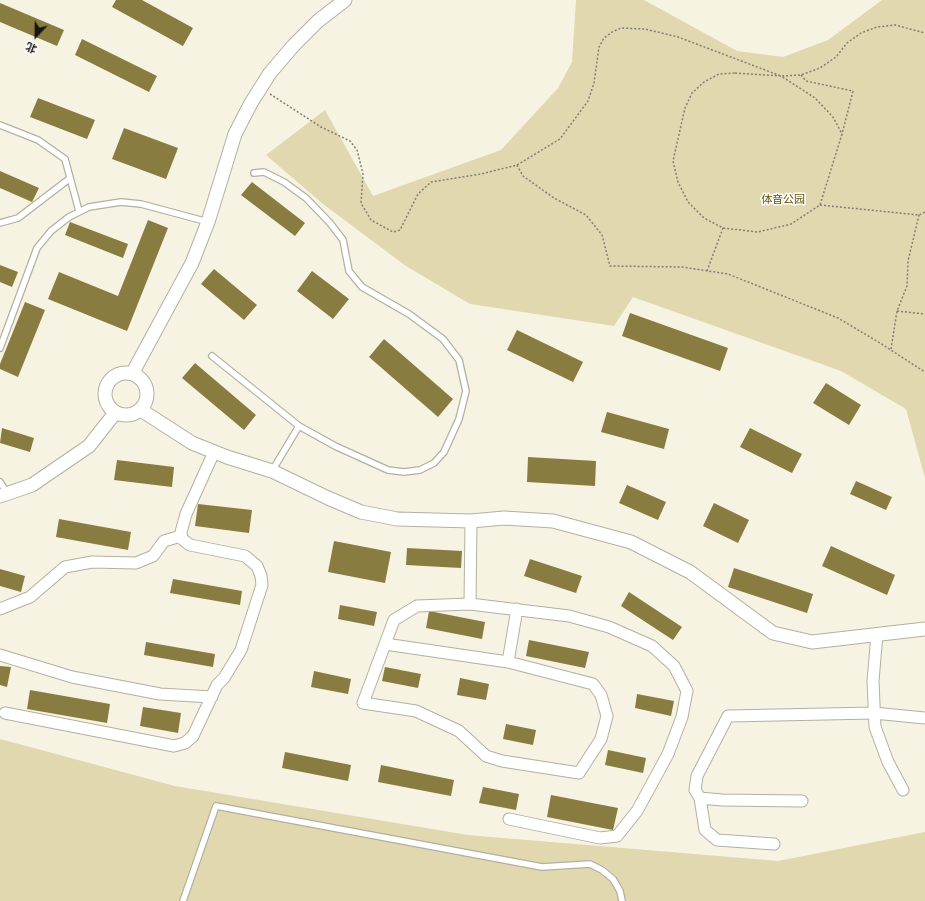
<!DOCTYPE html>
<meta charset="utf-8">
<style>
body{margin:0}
#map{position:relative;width:925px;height:901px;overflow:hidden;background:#f6f3e3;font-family:"DejaVu Sans","Noto Sans SC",sans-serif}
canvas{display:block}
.north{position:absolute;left:16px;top:16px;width:40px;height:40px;-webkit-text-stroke:3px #fff;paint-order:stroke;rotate:202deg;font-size:11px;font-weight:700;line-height:16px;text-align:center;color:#171510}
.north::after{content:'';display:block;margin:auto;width:14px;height:18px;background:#171510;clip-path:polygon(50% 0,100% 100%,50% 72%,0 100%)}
</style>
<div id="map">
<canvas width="925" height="901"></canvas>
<div class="north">北</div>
</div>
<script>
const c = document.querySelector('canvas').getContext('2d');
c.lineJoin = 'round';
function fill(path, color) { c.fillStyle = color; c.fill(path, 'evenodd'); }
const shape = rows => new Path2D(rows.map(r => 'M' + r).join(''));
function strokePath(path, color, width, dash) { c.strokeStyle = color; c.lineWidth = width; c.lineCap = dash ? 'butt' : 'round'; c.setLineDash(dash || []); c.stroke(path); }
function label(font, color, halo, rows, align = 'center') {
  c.font = font + ' "DejaVu Sans","Noto Sans SC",sans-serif'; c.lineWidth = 3; c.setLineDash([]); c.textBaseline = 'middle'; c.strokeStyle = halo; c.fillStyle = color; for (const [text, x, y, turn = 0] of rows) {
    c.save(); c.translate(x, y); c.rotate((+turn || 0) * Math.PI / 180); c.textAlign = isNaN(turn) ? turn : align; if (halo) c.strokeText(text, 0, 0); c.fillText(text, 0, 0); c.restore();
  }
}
const green = shape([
 [576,0,644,0,737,51,783,57,828,40,882,0,925,0,925,478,906,409,841,371,633,297,614,326,470,304,406,266,323,204,266,155,325,110,373,196,501,150,558,88,572,62],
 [0,739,175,786,468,835,778,861,925,832,925,901,0,901]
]);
const building = shape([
 [116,0,142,0,193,28,183,46,112,7],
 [0,3,64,30,57,46,0,22],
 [82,39,157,76,149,92,75,55],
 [38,98,95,120,87,139,30,117],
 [124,128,178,148,166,179,112,159],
 [0,171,39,188,32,202,0,188],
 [252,182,305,223,295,236,241,195],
 [148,220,168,228,127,331,48,299,59,272,118,296],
 [70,222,128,244,123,258,65,235],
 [0,265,18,272,12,287,0,282],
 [214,269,257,305,244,320,201,284],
 [312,271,349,299,333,319,297,291],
 [25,302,45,310,18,377,0,369,0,364],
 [630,313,728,348,720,371,622,336],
 [517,330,583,362,573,382,507,350],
 [384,339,453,399,438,417,369,357],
 [195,363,256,415,244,430,182,378],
 [826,383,861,405,849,425,813,403],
 [607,412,669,429,664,449,601,432],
 [2,428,34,438,30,452,0,443],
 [750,428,802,454,792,473,740,447],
 [528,457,596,461,595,486,527,482],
 [117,460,174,467,172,487,114,480],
 [856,481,892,497,886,510,850,494],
 [627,485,666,502,658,520,619,503],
 [714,503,749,520,738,543,703,526],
 [198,504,252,510,249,533,195,526],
 [59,519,131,532,128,550,56,537],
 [334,541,391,552,385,583,328,572],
 [831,546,895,575,887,595,822,566],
 [407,548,462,551,461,568,406,565],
 [530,559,582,576,576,593,524,576],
 [734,568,813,594,807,613,728,587],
 [0,569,25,576,21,592,0,586],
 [173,579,242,591,240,605,170,593],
 [629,592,682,627,673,640,621,606],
 [340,605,377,612,374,626,338,619],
 [429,611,485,622,482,639,426,628],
 [529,640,589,652,585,668,526,656],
 [146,642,215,654,213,667,144,655],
 [0,666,11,667,7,687,0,685],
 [385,667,421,674,418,688,382,681],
 [314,671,351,679,348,694,311,687],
 [460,678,489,684,486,700,457,695],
 [30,690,110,704,107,723,27,709],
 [637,694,674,701,671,716,635,708],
 [143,707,181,713,178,733,140,726],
 [506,724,536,730,533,745,503,739],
 [608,750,646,758,643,773,605,765],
 [285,752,351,765,348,781,282,768],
 [381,765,454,780,451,796,378,782],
 [483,787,519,794,516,810,479,803],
 [551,795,618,808,613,830,547,817]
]);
const path = shape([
 [735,73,781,76,815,98,833,117,842,134,820,205,791,224,758,232,723,228,704,218,688,202,678,182,673,161,685,108,692,93,704,82,719,74,735,73],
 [801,75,806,81,853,91,842,134],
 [270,94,321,127,350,141,357,150,363,174,361,203,371,220,393,232,400,230,418,194,431,182,481,174,517,165,560,139,588,101,594,83,599,47,604,38,612,32,621,28,645,29,678,37,781,76,801,75,820,68,836,57,847,43,861,33,877,27,895,25,925,33],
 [517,165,523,176,554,198,586,215,602,235,610,266,682,267,728,274,838,318,880,343,925,372],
 [820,205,919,215,925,212],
 [707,271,723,228],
 [897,311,925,314],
 [891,349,897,311,907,286,908,261,919,215]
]);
const service = shape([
 [0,125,38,140,65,159,79,211],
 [254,173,264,172,284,182,306,198,330,223,343,240,349,271,362,287,409,314,443,339,459,360,466,391,459,419,444,452,434,463,420,470,404,472,388,470,335,446,299,426,272,471],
 [0,223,18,218,69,179],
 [0,348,37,248,51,231,69,217,89,207,121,202,141,204,208,222],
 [212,356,299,426],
 [0,482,7,493],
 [183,901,216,806,542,867,590,864,602,870,613,879,620,891,622,901]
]);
const minor = shape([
 [470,604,471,521],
 [0,609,30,597,65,567,92,562,136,563,153,556,164,541,181,536],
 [877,634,873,681,875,727,888,762,903,790],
 [385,644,508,662,593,684,601,695,607,716,601,739,579,773,502,761,486,756,459,731,416,711,363,703,394,620,417,606,470,604,569,616,609,627,652,646,674,666,687,691,682,717,668,754,637,811,617,836,600,838,509,819],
 [0,655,72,677,160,694,212,697],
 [508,662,517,609],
 [5,713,174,746,185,743,193,736,217,685,224,678,241,650,262,585,261,576,257,566,245,556,190,545,182,539,181,532,186,514,214,452],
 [700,798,722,800,802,801],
 [774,844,717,840,705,830,700,798,695,790,697,776,728,716,874,713,925,718]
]);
const tertiary = shape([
 '105 394a21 21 0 1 1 42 0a21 21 0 1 1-42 0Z',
 [132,374,192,263,208,222,235,134,251,103,270,73,293,46,318,21,345,0],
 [141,410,192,443,227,457,272,471,328,498,361,512,397,519,471,521,504,518,553,521,631,542,690,572,773,633,812,642,925,629],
 [0,496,32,485,89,446,115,413]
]);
const parkNames = [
 ["体音公园",783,200]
];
fill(green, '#e1d8af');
fill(building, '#897c40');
strokePath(service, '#b3b0a1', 8);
strokePath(minor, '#b3b0a1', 13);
strokePath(tertiary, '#b3b0a1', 15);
strokePath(path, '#817e74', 1.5, [2, 2]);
strokePath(service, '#fff', 5.5);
strokePath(minor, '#fff', 11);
strokePath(tertiary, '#fff', 13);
label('11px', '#625305', '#fff', parkNames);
</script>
